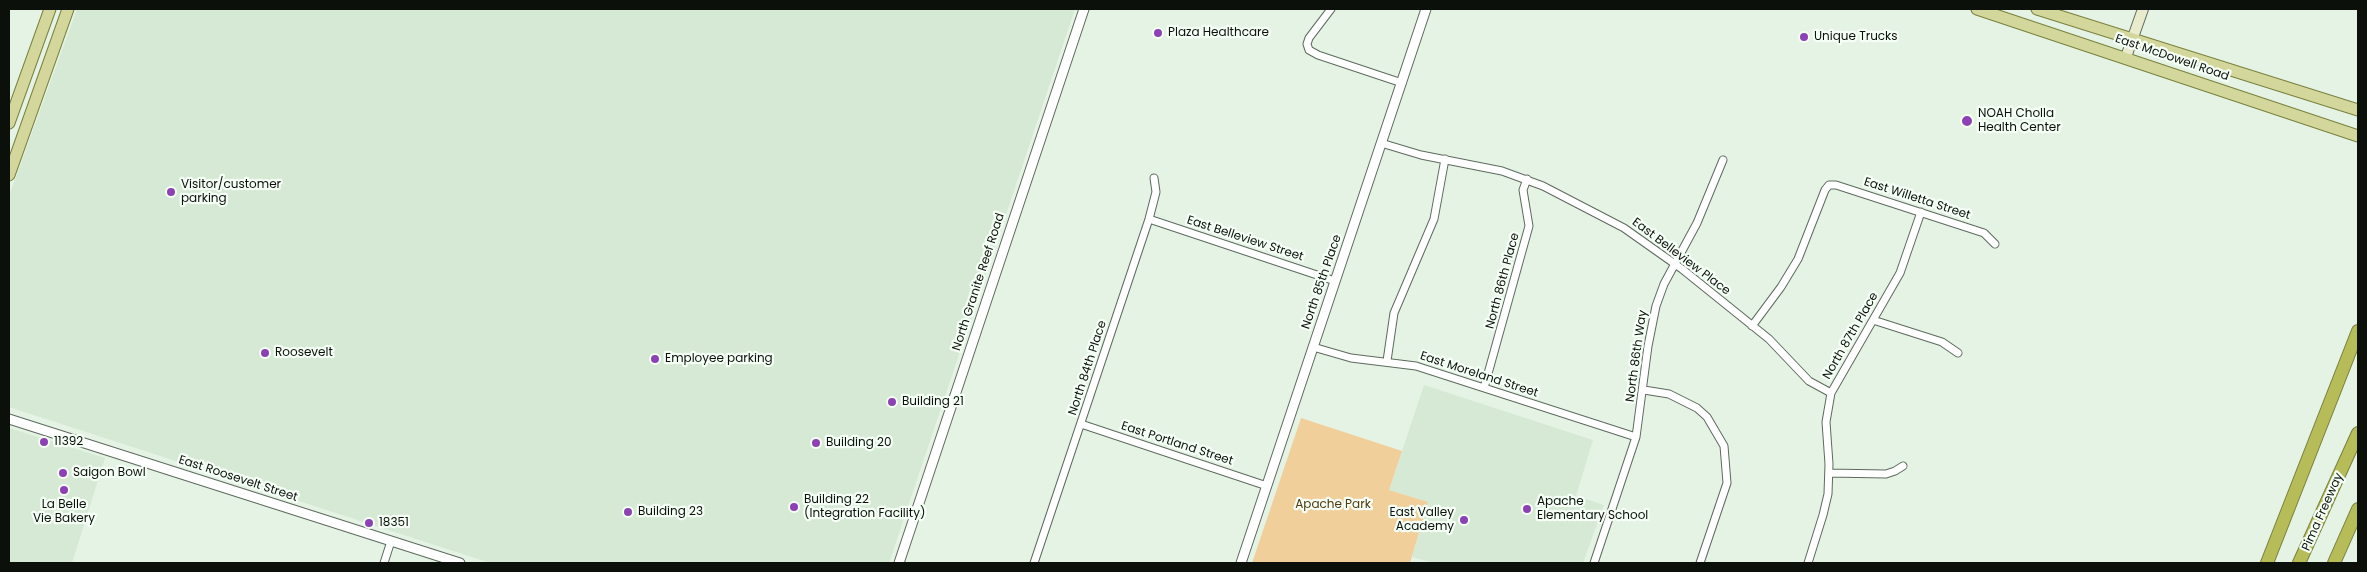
<!DOCTYPE html>
<style>
body{margin:0}
#map{position:relative;width:2367px;height:572px;overflow:hidden;background:#e5f3e5;font-family:Poppins,sans-serif}
canvas{display:block}
.frame{position:absolute;inset:0;border:10px solid #0b100b;pointer-events:none}
</style>
<div id="map">
<canvas width="2367" height="572"></canvas>
<div class="frame"></div>
</div>
<script>
const c = document.querySelector('canvas').getContext('2d');
c.lineJoin = 'round';
function fill(path, color) { c.fillStyle = color; c.fill(path, 'evenodd'); }
const shape = rows => new Path2D(rows.map(r => 'M' + r).join(''));
function strokePath(path, color, width, dash) { c.strokeStyle = color; c.lineWidth = width; c.lineCap = dash ? 'butt' : 'round'; c.setLineDash(dash || []); c.stroke(path); }
function label(font, color, halo, rows, align = 'center') {
  c.font = font + ' Poppins,sans-serif'; c.lineWidth = 4.5; c.setLineDash([]); c.textBaseline = 'middle'; c.strokeStyle = halo; c.fillStyle = color; for (const [text, x, y, turn = 0] of rows) {
    c.save(); c.translate(x, y); c.rotate((+turn || 0) * Math.PI / 180); c.textAlign = isNaN(turn) ? turn : align; if (halo) c.strokeText(text, 0, 0); c.fillText(text, 0, 0); c.restore();
  }
}
const built = shape([
 [77,9,1075,9,889,563,490,563,9,407,9,196],
 [1424,385,1593,440,1576,496,1604,505,1583,563,1434,563,1412,557,1428,502,1389,490],
 [9,428,105,458,72,563,9,563]
]);
const green = shape([
 [1301,418,1402,451,1389,490,1428,502,1410,563,1252,563]
]);
const minor = shape([
 [1331,9,1309,38,1307,44,1309,50,1318,55,1402,83],
 [1381,143,1421,155,1502,171,1543,186,1624,228,1682,269,1769,339,1809,381,1831,393],
 [1149,219,1335,281],
 [1873,320,1942,342,1958,353],
 [1752,326,1781,287,1798,259,1825,190,1829,185,1836,185,1984,233,1995,244],
 [1313,347,1351,358,1416,366,1636,437],
 [1387,361,1394,313,1434,219,1445,159],
 [1484,388,1529,226,1523,190,1527,179],
 [1644,390,1669,394,1697,408,1707,417,1724,446,1727,483,1700,563],
 [1081,424,1267,486],
 [1829,473,1886,474,1895,471,1903,466],
 [384,563,391,541],
 [1034,563,1149,219,1156,192,1154,178],
 [1594,563,1636,437,1648,346,1656,306,1664,284,1697,223,1723,160],
 [1808,563,1823,515,1828,494,1829,464,1826,422,1831,393,1900,273,1921,212]
]);
const tertiary = shape([
 [9,419,460,563],
 [899,563,1084,9],
 [1241,563,1426,9]
]);
const secondary = shape([
 [2126,57,2143,9]
]);
const primary = shape([
 [1977,9,2358,136],
 [2037,9,2358,110],
 [9,123,50,9],
 [9,175,68,9]
]);
const motorway = shape([
 [2267,563,2358,331],
 [2299,563,2358,433],
 [2334,563,2358,509]
]);
const markers = [
 [1158,33,5,"#8c42b4"],
 [1804,37,5,"#8c42b4"],
 [1967,121,6,"#8c42b4"],
 [171,192,5,"#8c42b4"],
 [265,353,5,"#8c42b4"],
 [655,359,5,"#8c42b4"],
 [892,402,5,"#8c42b4"],
 [44,442,5,"#8c42b4"],
 [816,443,5,"#8c42b4"],
 [63,473,5,"#8c42b4"],
 [64,490,5,"#8c42b4"],
 [794,507,5,"#8c42b4"],
 [1527,509,5,"#8c42b4"],
 [628,512,5,"#8c42b4"],
 [1464,520,5,"#8c42b4"],
 [369,523,5,"#8c42b4"]
];
const poiNames = [
 ["Plaza Healthcare",1168,33],
 ["Unique Trucks",1814,37],
 ["NOAH Cholla",1978,114],
 ["Health Center",1978,128],
 ["Visitor/customer",181,185],
 ["parking",181,199],
 ["Roosevelt",275,353],
 ["Employee parking",665,359],
 ["Building 21",902,402],
 ["11392",54,442],
 ["Building 20",826,443],
 ["Saigon Bowl",73,473],
 ["Building 22",804,500],
 ["(Integration Facility)",804,514],
 ["Apache",1537,502],
 ["Elementary School",1537,516],
 ["La Belle",64,505,"center"],
 ["Vie Bakery",64,519,"center"],
 ["Building 23",638,512],
 ["East Valley",1454,513,"right"],
 ["Academy",1454,527,"right"],
 ["18351",379,523]
];
const streetNames = [
 ["East McDowell Road",2172,58,19],
 ["East Willetta Street",1917,199,18],
 ["East Belleview Street",1245,239,18],
 ["East Belleview Place",1681,257,37],
 ["North 86th Place",1503,281,-75],
 ["North Granite Reef Road",979,282,-72],
 ["North 85th Place",1322,282,-71],
 ["North 87th Place",1851,336,-60],
 ["North 86th Way",1637,356,-82],
 ["North 84th Place",1088,368,-72],
 ["East Moreland Street",1479,375,18],
 ["East Portland Street",1177,444,18],
 ["East Roosevelt Street",238,479,18],
 ["Pima Freeway",2323,512,-66]
];
const parkNames = [
 ["Apache Park",1333,505]
];
fill(built, '#d5e9d5');
fill(green, '#f1cf9a');
strokePath(minor, '#5e6a5e', 9);
strokePath(tertiary, '#5e6a5e', 11);
strokePath(secondary, '#5e6a5e', 12);
strokePath(primary, '#7a803d', 13);
strokePath(motorway, '#7a803d', 14);
strokePath(minor, '#fff', 7);
strokePath(tertiary, '#fff', 9);
strokePath(secondary, '#e9ebcd', 10);
strokePath(primary, '#d3d79b', 11);
strokePath(motorway, '#b6bc58', 12);
for (const [x, y, r, color] of markers) { const dot = new Path2D(); dot.arc(x, y, r, 0, 2 * Math.PI); c.fillStyle = color; c.fill(dot); strokePath(dot, '#f6fff6', 2); }
label('12px', '#0b100b', '#f6fff6', poiNames, 'left');
label('12px', '#0b100b', '#f6fff6', streetNames);
label('12px', '#50390e', '#f6fff6', parkNames);
</script>
